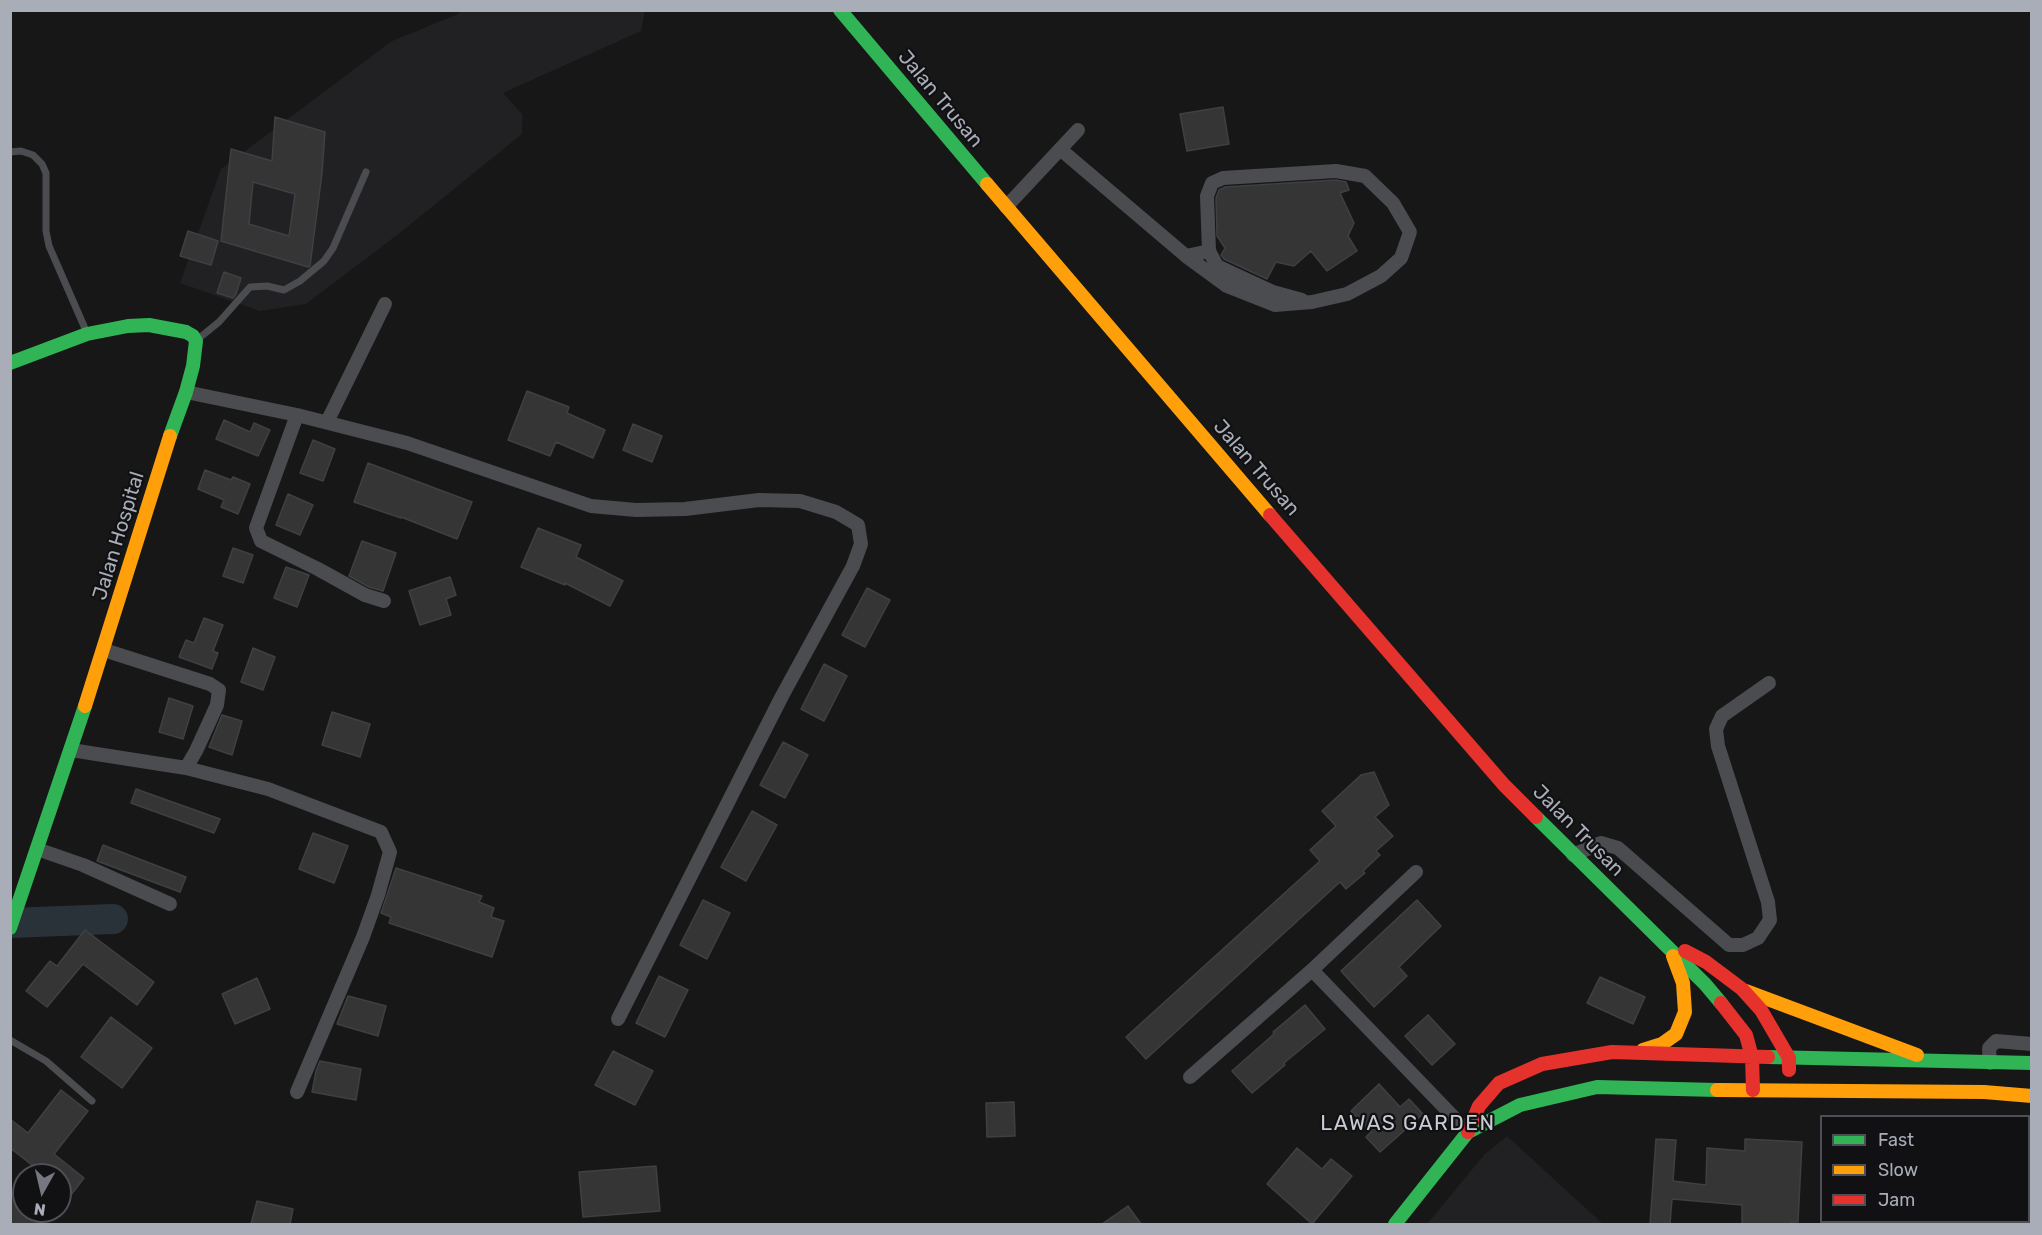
<!DOCTYPE html>
<style>
body{margin:0}
#map{position:relative;width:2042px;height:1235px;overflow:hidden;background:#171717;font-family:Rubik,sans-serif}
canvas{display:block}
.frame{position:absolute;inset:0;border:12px solid #a8adb8;pointer-events:none}
.legend{position:absolute;left:1820px;top:1115px;width:210px;height:108px;box-sizing:border-box;background:#111113;border:2px solid #4d4f55;margin:0;padding:8px 10px;list-style:none;font-size:18px;color:#a8adb8}
.legend li{display:flex;align-items:center;gap:12px;height:30px}
.legend b{width:30px;border:2px solid #4d4f55}
.north{position:absolute;left:12px;top:1163px;width:60px;height:60px;box-sizing:border-box;background:#111113;border:2px solid #4d4f55;border-radius:50%;rotate:188deg;font-size:16px;font-weight:700;line-height:24px;text-align:center;color:#a8adb8}
.north::after{content:'';display:block;margin:auto;width:21px;height:27px;background:#757880;clip-path:polygon(50% 0,100% 100%,50% 72%,0 100%)}
</style>
<div id="map">
<canvas width="2042" height="1235"></canvas>
<div class="frame"></div>
<ul class="legend">
<li><b style="height:8px;background:#30b455"></b>Fast</li>
<li><b style="height:8px;background:#ff9f0a"></b>Slow</li>
<li><b style="height:8px;background:#e5322d"></b>Jam</li>
</ul>
<div class="north">N</div>
</div>
<script>
const c = document.querySelector('canvas').getContext('2d');
c.lineJoin = 'round';
function fill(path, color) { c.fillStyle = color; c.fill(path, 'evenodd'); }
const shape = rows => new Path2D(rows.map(r => 'M' + r).join(''));
function strokePath(path, color, width, dash) { c.strokeStyle = color; c.lineWidth = width; c.lineCap = dash ? 'butt' : 'round'; c.setLineDash(dash || []); c.stroke(path); }
function label(font, color, halo, rows, align = 'center') {
  c.font = font + ' Rubik,sans-serif'; c.lineWidth = 4.5; c.setLineDash([]); c.textBaseline = 'middle'; c.strokeStyle = halo; c.fillStyle = color; for (const [text, x, y, turn = 0] of rows) {
    c.save(); c.translate(x, y); c.rotate((+turn || 0) * Math.PI / 180); c.textAlign = isNaN(turn) ? turn : align; if (halo) c.strokeText(text, 0, 0); c.fillText(text, 0, 0); c.restore();
  }
}
const built = shape([
 [459,11,645,11,641,31,503,93,522,114,522,134,401,232,306,304,260,311,180,283,221,169,392,41,458,14],
 [1507,1136,1603,1224,1427,1224,1484,1155]
]);
const river = shape([
 [10,923,113,919]
]);
const building = shape([
 [1223,107,1229,144,1187,151,1180,114,1223,107],
 [275,117,325,132,322,173,310,266,308,267,221,241,231,149,272,161,275,117],
 [253,182,295,194,289,236,249,224,253,182],
 [1336,180,1346,182,1349,190,1340,193,1354,223,1348,236,1357,251,1327,271,1311,251,1294,266,1276,262,1267,279,1224,259,1221,255,1225,248,1217,236,1216,198,1219,190,1225,187,1336,180],
 [188,231,218,241,211,265,180,256,188,231],
 [224,272,241,278,236,294,233,298,217,293,224,272],
 [527,391,569,407,567,413,605,430,593,458,556,442,550,456,508,440,527,391],
 [224,420,250,432,254,423,270,430,258,456,216,439,224,420],
 [633,424,662,436,652,462,623,450,633,424],
 [313,440,335,449,323,481,300,473,313,440],
 [368,463,472,502,457,539,401,517,401,518,354,502,368,463],
 [205,470,231,480,233,477,250,484,238,514,221,507,224,500,198,489,205,470],
 [288,494,313,505,300,535,276,525,288,494],
 [538,528,581,545,576,557,623,581,610,606,565,583,565,585,521,567,538,528],
 [362,541,396,553,383,591,369,587,349,576,362,541],
 [233,548,253,555,243,583,223,576,233,548],
 [286,567,309,575,297,607,274,598,286,567],
 [450,577,456,595,446,599,451,615,420,625,409,591,450,577],
 [867,588,890,600,865,647,842,635,867,588],
 [204,618,223,625,213,651,218,653,212,669,179,657,186,640,194,643,204,618],
 [253,648,275,657,263,690,241,682,253,648],
 [824,664,847,676,824,721,801,709,824,664],
 [169,698,193,706,183,739,159,732,169,698],
 [332,712,370,724,360,757,322,745,332,712],
 [222,715,242,721,232,755,209,747,222,715],
 [783,742,808,755,785,798,760,785,783,742],
 [1374,772,1389,805,1375,817,1393,836,1376,851,1380,855,1363,871,1365,873,1346,889,1340,882,1146,1059,1126,1037,1320,861,1310,850,1336,826,1322,811,1361,775,1374,772],
 [136,789,220,819,214,833,131,803,136,789],
 [752,811,777,825,746,881,721,867,752,811],
 [313,833,348,846,334,883,299,869,313,833],
 [103,845,186,877,180,892,97,861,103,845],
 [396,868,482,896,479,902,494,908,491,917,504,921,492,957,389,923,391,917,381,913,396,868],
 [703,900,730,913,707,959,680,945,703,900],
 [1417,900,1441,926,1399,967,1407,976,1374,1007,1341,971,1417,900],
 [85,930,154,982,137,1005,83,964,47,1007,26,991,50,961,57,966,85,930],
 [659,976,688,990,665,1037,636,1023,659,976],
 [1600,977,1645,997,1633,1024,1587,1003,1600,977],
 [257,978,270,1009,235,1024,222,994,257,978],
 [348,996,386,1006,378,1036,337,1024,348,996],
 [1305,1005,1325,1029,1284,1063,1285,1065,1252,1093,1232,1071,1274,1034,1273,1032,1305,1005],
 [1428,1015,1455,1044,1432,1065,1405,1036,1428,1015],
 [111,1017,152,1048,122,1088,81,1057,111,1017],
 [613,1051,653,1071,635,1105,595,1085,613,1051],
 [320,1061,361,1069,356,1100,312,1092,316,1071,320,1061],
 [1379,1084,1400,1107,1409,1099,1423,1114,1380,1152,1366,1137,1371,1132,1351,1111,1379,1084],
 [61,1090,88,1111,54,1154,84,1178,71,1195,60,1186,60,1175,45,1175,10,1148,10,1119,28,1133,61,1090],
 [1014,1102,1015,1136,987,1137,986,1103,1014,1102],
 [1656,1139,1676,1140,1673,1181,1706,1185,1707,1148,1745,1151,1745,1139,1802,1142,1798,1222,1791,1222,1791,1224,1742,1224,1742,1205,1672,1199,1670,1224,1650,1224,1656,1139],
 [1297,1148,1322,1169,1331,1159,1352,1176,1312,1224,1267,1184,1297,1148],
 [656,1166,660,1211,583,1217,579,1172,656,1166],
 [10,1192,24,1193,24,1211,44,1211,43,1224,10,1224,10,1192],
 [257,1201,293,1209,290,1224,251,1224,257,1201],
 [1128,1206,1141,1224,1102,1224,1128,1206]
]);
const lane = shape([
 [10,152,21,151,33,155,42,164,46,173,46,231,49,246,87,333],
 [198,339,219,322,250,287,267,286,284,290,300,281,324,261,333,248,366,172],
 [10,1040,46,1061,92,1101]
]);
const street = shape([
 [1060,149,1186,256,1227,286,1275,305,1312,302,1347,294,1381,276,1401,258,1410,232,1393,203,1365,176,1336,171,1223,178,1212,183,1207,196,1209,251,1186,256],
 [1006,207,1078,130],
 [1209,251,1217,266,1273,292,1302,300],
 [186,392,297,415,407,443,591,506,636,510,685,509,759,500,800,501,836,512,858,525,861,544,853,566,782,696,618,1019],
 [297,415,256,528,261,541,318,569,365,595,384,601],
 [327,422,385,304],
 [104,650,210,684,219,690,217,705,196,751,186,768],
 [71,750,186,768,268,789,381,832,390,852,378,895,363,937,297,1092],
 [37,849,83,865,170,904],
 [1573,855,1601,843,1618,848,1729,945,1743,945,1758,938,1770,920,1768,902,1718,746,1716,729,1722,716,1769,683],
 [1416,872,1312,970,1468,1132],
 [1990,1063,1989,1048,1996,1041,2032,1044],
 [1190,1077,1312,970]
]);
const fast = shape([
 [840,10,987,184],
 [10,363,87,334,128,326,149,325,186,332,193,336,196,341,193,366,186,392,170,436],
 [1536,817,1705,984,1721,1003],
 [10,928,85,706],
 [1768,1057,2032,1063],
 [1468,1132,1520,1105,1597,1087,1717,1090],
 [1395,1224,1468,1132]
]);
const slow = shape([
 [987,184,1270,515],
 [85,706,170,436],
 [1746,991,1917,1055],
 [1643,1050,1662,1044,1676,1034,1685,1012,1683,983,1673,956],
 [1717,1090,1984,1092,2032,1096]
]);
const jam = shape([
 [1270,515,1504,785,1536,817],
 [1685,951,1706,962,1742,989,1761,1010,1789,1058,1789,1070],
 [1721,1003,1746,1035,1752,1057,1753,1090],
 [1468,1132,1479,1106,1499,1083,1542,1064,1612,1052,1768,1057]
]);
const streetNames = [
 ["Jalan Trusan",940,99,50],
 ["Jalan Trusan",1256,468,49],
 ["Jalan Hospital",119,536,-73],
 ["Jalan Trusan",1578,831,45]
];
const neighbourhoodNames = [
 ["LAWAS GARDEN",1408,1124]
];
fill(built, '#212123');
strokePath(river, '#2a3239', 30);
fill(building, '#353536');
strokePath(building, '#3f4043', 1.5);
strokePath(lane, '#4b4c50', 7);
strokePath(street, '#4b4c50', 14);
strokePath(fast, '#30b455', 14);
strokePath(slow, '#ff9f0a', 14);
strokePath(jam, '#e5322d', 14);
label('20px', '#a8adb8', '#111113', streetNames);
c.letterSpacing = '1.5px';
label('21px', '#c9ccd4', '#111113', neighbourhoodNames);
c.letterSpacing = '0px';
</script>
